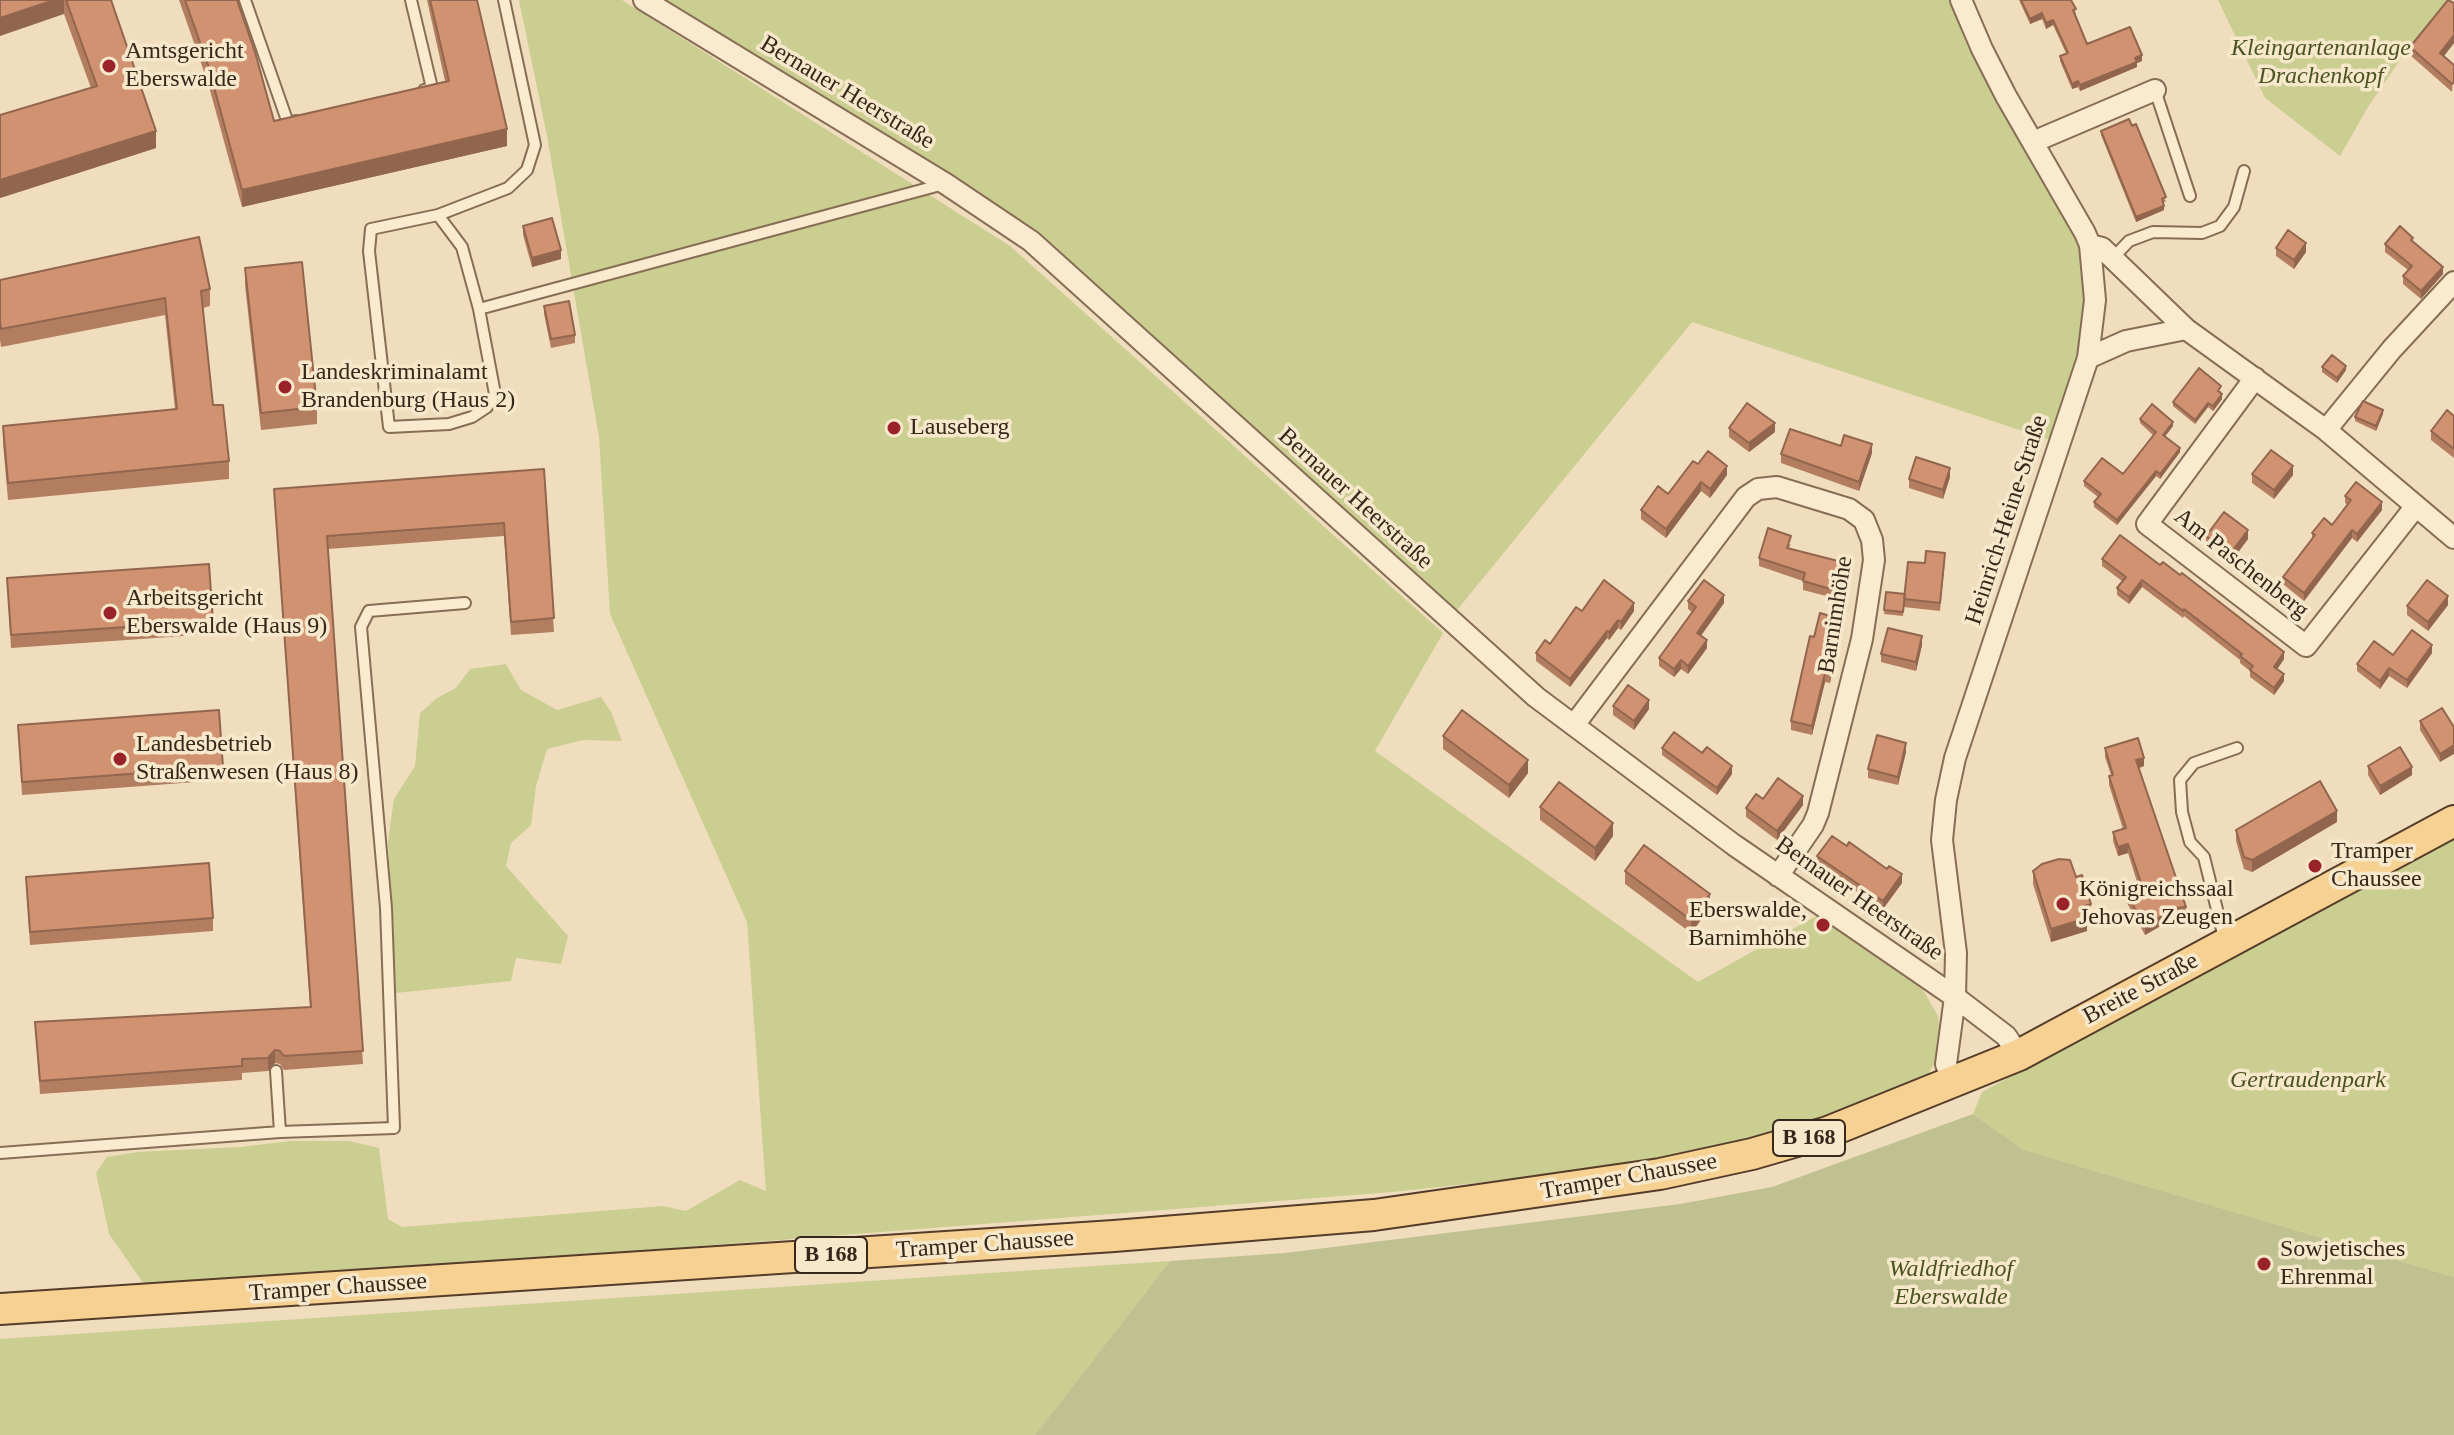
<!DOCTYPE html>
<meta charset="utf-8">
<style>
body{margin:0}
canvas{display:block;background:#f0ddbd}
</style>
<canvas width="2454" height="1435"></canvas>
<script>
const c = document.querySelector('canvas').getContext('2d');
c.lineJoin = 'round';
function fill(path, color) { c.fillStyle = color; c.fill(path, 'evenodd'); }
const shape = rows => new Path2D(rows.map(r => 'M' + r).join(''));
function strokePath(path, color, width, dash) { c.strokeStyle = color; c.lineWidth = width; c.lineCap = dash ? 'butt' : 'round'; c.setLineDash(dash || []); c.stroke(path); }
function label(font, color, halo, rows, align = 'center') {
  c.font = font + ' Georgia,serif'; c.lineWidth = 7; c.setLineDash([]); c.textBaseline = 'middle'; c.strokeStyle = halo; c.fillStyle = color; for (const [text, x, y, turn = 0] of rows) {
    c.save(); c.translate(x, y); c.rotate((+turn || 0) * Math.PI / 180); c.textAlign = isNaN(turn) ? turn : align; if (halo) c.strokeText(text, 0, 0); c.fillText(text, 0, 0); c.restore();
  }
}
const green = shape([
 [519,0,622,0,1010,246,1443,633,1375,751,1698,982,1818,915,1923,990,1938,1016,1940,1036,1934,1064,1923,1083,1867,1111,1667,1162,1393,1192,407,1269,146,1287,109,1234,96,1173,107,1157,137,1152,240,1147,291,1141,349,1141,379,1148,388,1219,402,1227,663,1206,686,1211,740,1180,766,1191,747,922,610,614,599,437,547,136],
 [659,0,1950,0,1966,43,2082,245,2086,311,2078,364,2053,441,1692,322,1453,615,1037,230],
 [2218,0,2452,0,2406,51,2368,107,2340,156,2265,98],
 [506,664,521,690,557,710,601,697,611,712,622,741,583,740,547,749,536,786,531,825,511,843,506,866,568,936,561,964,516,958,511,981,396,993,388,842,394,799,415,766,420,713,437,698,456,688,470,669],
 [2454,835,2454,1277,2024,1150,1973,1114,1982,1092],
 [1170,1261,1035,1435,0,1435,0,1339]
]);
const cemetery = shape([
 [1973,1114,2024,1150,2454,1277,2454,1435,1035,1435,1170,1261,1285,1253,1680,1204,1772,1187]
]);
const lane = shape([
 [245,0,288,123,296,121],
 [411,0,432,88,424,90],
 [2155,90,2190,196],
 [438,215,462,247,479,309,495,394,487,407,472,417,449,424,389,427,369,251,371,229,438,215],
 [438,215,508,188,527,170,535,145,504,0],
 [2113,258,2129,241,2153,232,2202,233,2220,226,2234,207,2244,171],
 [479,309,944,184],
 [2225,942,2204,857,2190,842,2182,812,2180,780,2194,763,2237,748],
 [276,1071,280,1132],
 [0,1153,280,1132,394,1128,386,908,361,627,369,611,465,603]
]);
const street = shape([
 [644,0,946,184,1031,241,1536,697,1734,845,1955,997,2006,1036,2019,1055],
 [2033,142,2155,90],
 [2090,245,2102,248,2186,329,2326,430,2454,538],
 [2088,358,2126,341,2186,329],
 [2255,378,2147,524,2306,646,2416,506],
 [2326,430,2392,349,2454,282],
 [1574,725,1746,497,1758,489,1777,487,1849,509,1864,520,1872,540,1874,560,1862,639,1818,813,1813,825,1778,876],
 [1953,1083,1946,1064,1955,997,1956,953,1942,840,1946,800,1955,758,2088,358,2095,300,2090,245,2085,233,2006,96,1982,49,1961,0]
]);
const primary = shape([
 [0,1309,1114,1236,1374,1215,1660,1174,1752,1154,1828,1132,2019,1055,2454,821]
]);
const wall = shape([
 [0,0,111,0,156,148,0,198,0,115,91,88,64,14],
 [179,0,237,0,274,121,445,81,427,0,477,0,507,146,242,207,208,83],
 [2019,0,2071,0,2076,14,2075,15,2087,44,2142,61,2137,63,2137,67,2080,91,2078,87,2072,89,2060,61,2060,56,2066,53,2053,25,2046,29,2042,19,2030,24],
 [2454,3,2454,43,2444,56,2454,65,2452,92,2410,55,2410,47],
 [2101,131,2166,201,2163,203,2164,210,2136,222,2101,135],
 [523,226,561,259,532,267,523,235],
 [2413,242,2443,274,2421,299,2403,284,2403,276,2408,270,2385,252,2385,244],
 [2276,248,2306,252,2294,269,2276,256],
 [245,268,317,407,317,424,261,430,245,285],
 [0,280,210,289,210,306,203,308,213,405,229,461,229,479,8,500,3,443,3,426,175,409,165,315,1,347,0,340],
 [544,306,575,335,575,343,551,348,544,314],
 [2322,367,2346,370,2337,383,2322,372],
 [2221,391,2220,393,2222,399,2213,411,2208,407,2195,424,2173,406,2173,402],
 [2383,414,2376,431,2355,421,2355,417],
 [2454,416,2454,458,2431,440,2431,431],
 [2140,419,2173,426,2165,436,2180,452,2160,479,2156,476,2117,525,2094,507,2094,502,2098,497,2084,486,2084,481,2123,474,2153,435,2140,423],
 [1729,428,1775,432,1749,452,1729,437],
 [1841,446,1872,453,1859,491,1781,463,1781,454],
 [1698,464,1727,475,1710,498,1701,491,1666,538,1641,519,1641,510,1668,494],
 [544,469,554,632,511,635,504,536,328,549,363,1064,284,1070,280,1064,275,1063,268,1071,242,1073,242,1080,40,1094,35,1022,310,1007,274,489],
 [2252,474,2293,475,2274,499,2252,483],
 [1950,477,1943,499,1909,488,1909,479],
 [2345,496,2382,510,2357,542,2352,538,2304,601,2283,584,2283,577,2312,538,2312,533,2332,525,2348,505,2345,503],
 [2206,536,2248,539,2230,563,2206,544],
 [1791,544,1789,548,1842,570,1834,598,1803,590,1803,581,1759,566,1759,558],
 [2102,559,2284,659,2277,669,2284,681,2274,695,2250,677,2250,671,2240,663,2240,660,2184,616,2183,618,2142,587,2129,604,2117,595,2117,588,2122,581,2102,566],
 [1945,561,1940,611,1904,607,1904,604,1903,616,1884,614,1886,592,1905,594,1925,563],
 [7,578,213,621,213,634,11,648],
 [1688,601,1724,603,1701,636,1707,648,1688,674,1681,669,1674,677,1659,666,1659,658,1692,612,1688,609],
 [2448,605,2428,631,2407,615,2407,606],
 [1582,611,1634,611,1621,630,1618,628,1609,640,1607,638,1570,687,1536,661,1536,653,1550,644],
 [1840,628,1830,683,1825,682,1812,735,1791,730,1791,721,1814,637],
 [1922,645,1916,671,1881,662,1881,654],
 [2432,653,2407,688,2389,676,2380,689,2357,671,2357,664,2393,655],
 [1613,706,1649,709,1634,730,1613,715],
 [2442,708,2440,762,2420,730,2420,721],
 [18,725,223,767,223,780,22,795],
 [1443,736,1528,773,1509,798,1443,749],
 [1662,748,1732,774,1717,795,1662,755],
 [2105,748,2144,766,2139,768,2186,907,2186,916,2176,917,2145,935,2127,903,2127,895,2139,888,2128,853,2118,856,2113,841,2113,832,2123,829,2109,785,2109,776,2111,775,2105,757],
 [1906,752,1898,785,1868,778,1868,769],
 [2368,766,2412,775,2380,795,2368,775],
 [1763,799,1803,805,1777,840,1746,817,1746,808],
 [1540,807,1613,836,1595,861,1540,820],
 [2337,822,2252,872,2244,869,2236,841,2236,830],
 [1847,846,1887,869,1902,883,1883,909,1817,865,1817,856],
 [1625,871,1710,908,1691,933,1625,884],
 [2033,871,2076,877,2091,917,2087,918,2087,931,2051,942,2033,884],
 [26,877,213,918,213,931,30,945]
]);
const shadedWall = shape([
 [54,0,64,0,64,14,0,36,0,18],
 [2042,13,2042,19,2030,24,2030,19],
 [2053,20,2053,25,2046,29,2046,23],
 [2454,35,2454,43,2440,61,2440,53],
 [2142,55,2142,61,2137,63,2137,67,2080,91,2080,85],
 [2078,81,2078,87,2072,89,2072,84],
 [507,129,507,146,242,207,242,190],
 [156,131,156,148,0,198,0,180],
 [2164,206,2164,210,2136,222,2136,217],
 [2306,243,2306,252,2294,269,2294,260],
 [561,250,561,259,532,267,532,258],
 [2443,267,2443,274,2421,299,2421,291],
 [2346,366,2346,370,2337,383,2337,378],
 [2222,394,2222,399,2213,411,2213,406],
 [2208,403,2208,407,2195,424,2195,420],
 [2383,410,2383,414,2376,431,2376,426],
 [2173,422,2173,426,2163,439,2163,435],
 [1775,423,1775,432,1749,452,1749,443],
 [1872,444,1872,453,1859,491,1859,482],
 [2180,448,2180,452,2160,479,2160,474],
 [1727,466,1727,475,1710,498,1710,489],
 [2293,466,2293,475,2274,499,2274,490],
 [1950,468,1950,477,1943,499,1943,490],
 [2156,471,2156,476,2117,525,2117,520],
 [1701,482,1701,491,1666,538,1666,529],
 [2382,502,2382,510,2357,542,2357,534],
 [2248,530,2248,539,2230,563,2230,554],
 [2352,530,2352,538,2304,601,2304,593],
 [1842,562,1842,570,1834,598,1834,590],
 [2142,580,2142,587,2129,604,2129,597],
 [1724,595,1724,603,1697,641,1697,633],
 [2448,596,2448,605,2428,631,2428,622],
 [1634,603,1634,611,1621,630,1621,622],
 [1840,619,1840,628,1830,683,1830,674],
 [1618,620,1618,628,1609,640,1609,632],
 [1607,631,1607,638,1570,687,1570,679],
 [1922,636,1922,645,1916,671,1916,662],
 [1707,640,1707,648,1688,674,1688,666],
 [2432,645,2432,653,2407,688,2407,680],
 [2284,652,2284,659,2274,674,2274,667],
 [1681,660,1681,669,1674,677,1674,669],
 [2389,668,2389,676,2380,689,2380,681],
 [1825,673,1825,682,1812,735,1812,726],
 [2284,674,2284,681,2274,695,2274,688],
 [1649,700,1649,709,1634,730,1634,721],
 [1906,743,1906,752,1898,785,1898,777],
 [2454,745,2454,754,2440,762,2440,754],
 [2144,758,2144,766,2136,769,2136,760],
 [1528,760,1528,773,1509,798,1509,785],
 [1732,766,1732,774,1717,795,1717,788],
 [2412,767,2412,775,2380,795,2380,786],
 [1803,796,1803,805,1777,840,1777,831],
 [2337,811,2337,822,2252,872,2252,860],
 [1613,823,1613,836,1595,861,1595,848],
 [2128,844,2128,853,2118,856,2118,847],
 [1902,874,1902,883,1883,909,1883,901],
 [1710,894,1710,908,1691,933,1691,920],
 [2091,904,2091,917,2087,918,2087,931,2051,942,2051,929,2084,906],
 [2176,908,2176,917,2145,935,2145,926],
 [275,1050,275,1063,268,1071,268,1058]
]);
const building = shape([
 [0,0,54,0,0,18,0,0],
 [66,0,111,0,156,131,0,180,0,115,97,86,66,0],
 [185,0,237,0,255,52,274,121,449,81,430,0,477,0,507,129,242,190,208,65,185,0],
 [2021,0,2071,0,2076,9,2073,10,2087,44,2130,27,2142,55,2135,58,2137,62,2080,85,2078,81,2072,84,2060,56,2068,53,2053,20,2046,23,2042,13,2030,19,2021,0],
 [2448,0,2454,3,2454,35,2440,53,2454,65,2454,82,2452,84,2410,47,2448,0],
 [2129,119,2132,126,2136,124,2166,197,2162,199,2164,206,2136,217,2101,131,2129,119],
 [552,218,561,250,532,258,523,226,552,218],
 [2400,226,2413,238,2411,240,2443,267,2421,291,2403,276,2412,266,2385,244,2400,226],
 [2288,230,2306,243,2294,260,2276,248,2288,230],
 [199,237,210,289,201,291,213,405,223,405,229,461,8,483,3,426,177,409,165,298,1,329,0,322,0,280,199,237],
 [302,262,317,407,261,413,245,268,302,262],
 [569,301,575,335,551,339,544,306,569,301],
 [2332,355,2346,366,2337,378,2322,367,2332,355],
 [2199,368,2221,386,2218,391,2222,394,2213,406,2208,403,2195,420,2173,402,2199,368],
 [2363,401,2383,410,2376,426,2355,417,2363,401],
 [1747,403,1775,423,1749,443,1729,428,1747,403],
 [2152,404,2173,422,2163,435,2180,448,2160,474,2156,471,2117,520,2094,502,2101,494,2084,481,2102,458,2123,474,2156,432,2140,419,2152,404],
 [2447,410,2454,416,2454,449,2431,431,2447,410],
 [1790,429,1841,446,1844,435,1872,444,1859,482,1781,454,1790,429],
 [2271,450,2293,466,2274,490,2252,474,2271,450],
 [1708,451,1727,466,1710,489,1701,482,1666,529,1641,510,1658,486,1668,494,1693,461,1698,464,1708,451],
 [1916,457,1950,468,1943,490,1909,479,1916,457],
 [544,469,554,618,511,622,504,523,327,536,363,1051,284,1056,280,1051,275,1050,268,1058,242,1059,242,1066,40,1081,35,1022,311,1007,274,489,544,469],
 [2356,482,2382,502,2357,534,2352,530,2304,593,2283,577,2315,535,2312,533,2324,518,2332,525,2351,500,2345,496,2356,482],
 [2224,512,2248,530,2230,554,2206,536,2224,512],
 [1768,528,1791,536,1787,548,1842,562,1834,590,1803,581,1805,573,1759,558,1768,528],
 [2120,535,2160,565,2163,562,2180,575,2182,573,2284,652,2274,667,2284,674,2274,688,2250,670,2253,666,2240,656,2242,654,2184,609,2183,611,2142,580,2129,597,2117,588,2126,577,2102,559,2120,535],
 [1926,551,1945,553,1940,603,1904,599,1908,562,1925,563,1926,551],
 [209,564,213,621,11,635,7,578,209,564],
 [1604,580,1634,603,1621,622,1618,620,1609,632,1607,631,1570,679,1536,653,1545,640,1550,644,1576,607,1582,611,1604,580],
 [1704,580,1724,595,1697,633,1707,640,1688,666,1681,660,1674,669,1659,658,1696,607,1688,601,1704,580],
 [2427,580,2448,596,2428,622,2407,606,2427,580],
 [1886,592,1905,594,1903,612,1884,610,1886,592],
 [1820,613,1840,619,1830,674,1825,673,1812,726,1791,721,1810,636,1814,637,1820,613],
 [1888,628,1922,636,1916,662,1881,654,1888,628],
 [2412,630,2432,645,2407,680,2389,668,2380,681,2357,664,2374,641,2393,655,2412,630],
 [1628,685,1649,700,1634,721,1613,706,1628,685],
 [2442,708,2454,727,2454,745,2440,754,2420,721,2442,708],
 [219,710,223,767,22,782,18,725,219,710],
 [1462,710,1528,760,1509,785,1443,736,1462,710],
 [1674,732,1702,753,1707,747,1732,766,1717,788,1662,748,1674,732],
 [1877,735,1906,743,1898,777,1868,769,1877,735],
 [2138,738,2144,758,2136,760,2186,907,2176,908,2145,926,2127,895,2142,886,2128,844,2118,847,2113,832,2126,828,2109,776,2113,775,2105,748,2138,738],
 [2400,747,2412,767,2380,786,2368,766,2400,747],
 [1778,778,1803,796,1777,831,1746,808,1756,794,1763,799,1778,778],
 [2320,781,2337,811,2252,860,2244,857,2236,830,2320,781],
 [1559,782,1613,823,1595,848,1540,807,1559,782],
 [1832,836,1847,846,1849,842,1887,869,1889,866,1902,874,1883,901,1817,856,1832,836],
 [1644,845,1710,894,1691,920,1625,871,1644,845],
 [2059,859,2070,860,2076,877,2082,875,2091,904,2084,906,2087,918,2051,929,2033,871,2042,864,2059,859],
 [209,863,213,918,30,932,26,877,209,863]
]);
const markers = [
 [109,66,8,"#9a222a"],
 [285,387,8,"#9a222a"],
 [894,428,8,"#9a222a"],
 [110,613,8,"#9a222a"],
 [120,759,8,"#9a222a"],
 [2315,866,8,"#9a222a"],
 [2063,904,8,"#9a222a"],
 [1823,925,8,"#9a222a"],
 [2264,1264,8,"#9a222a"]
];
const shields = [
 [1809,1138,72],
 [831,1255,72]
];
const shieldNames = [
 ["B 168",1809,1138],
 ["B 168",831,1255]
];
const parkNames = [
 ["Kleingartenanlage",2321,49],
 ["Drachenkopf",2321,77],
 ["Gertraudenpark",2308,1081],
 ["Waldfriedhof",1951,1270],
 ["Eberswalde",1951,1298]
];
const poiNames = [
 ["Amtsgericht",125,52],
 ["Eberswalde",125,80],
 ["Landeskriminalamt",301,373],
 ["Brandenburg (Haus 2)",301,401],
 ["Lauseberg",910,428],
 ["Arbeitsgericht",126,599],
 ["Eberswalde (Haus 9)",126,627],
 ["Landesbetrieb",136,745],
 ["Straßenwesen (Haus 8)",136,773],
 ["Tramper",2331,852],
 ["Chaussee",2331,880],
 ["Königreichssaal",2079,890],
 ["Jehovas Zeugen",2079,918],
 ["Eberswalde,",1807,911,"right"],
 ["Barnimhöhe",1807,939,"right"],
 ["Sowjetisches",2280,1250],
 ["Ehrenmal",2280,1278]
];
const streetNames = [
 ["Bernauer Heerstraße",847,93,31],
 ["Bernauer Heerstraße",1355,499,42],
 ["Heinrich-Heine-Straße",2007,520,-72],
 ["Am Paschenberg",2241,564,38],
 ["Barnimhöhe",1836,615,-81],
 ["Bernauer Heerstraße",1859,899,35],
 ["Breite Straße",2141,989,-28],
 ["Tramper Chaussee",1629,1177,-10],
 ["Tramper Chaussee",985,1245,-4],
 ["Tramper Chaussee",338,1288,-4]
];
fill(green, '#cace90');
fill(cemetery, '#bfc290');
strokePath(lane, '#886d55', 14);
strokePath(street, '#886d55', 24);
strokePath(primary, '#553c2a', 34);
strokePath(lane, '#faebd0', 10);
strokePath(street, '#faebd0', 20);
strokePath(primary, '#f6d191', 30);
fill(wall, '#b37e60');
fill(shadedWall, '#92664e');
fill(building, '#d09270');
strokePath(building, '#92664e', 2);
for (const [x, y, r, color] of markers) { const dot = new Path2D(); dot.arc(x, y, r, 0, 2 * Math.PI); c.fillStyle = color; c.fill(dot); strokePath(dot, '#f7e8cc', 3); }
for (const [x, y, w] of shields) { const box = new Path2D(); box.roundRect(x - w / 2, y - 18, w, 36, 6); c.fillStyle = '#f7e8cc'; c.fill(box); strokePath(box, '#36271b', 2); }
label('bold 22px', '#36271b', null, shieldNames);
label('italic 24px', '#4a5420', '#f7e8cc', parkNames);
label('24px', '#36271b', '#f7e8cc', poiNames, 'left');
label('24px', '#36271b', '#f7e8cc', streetNames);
</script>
